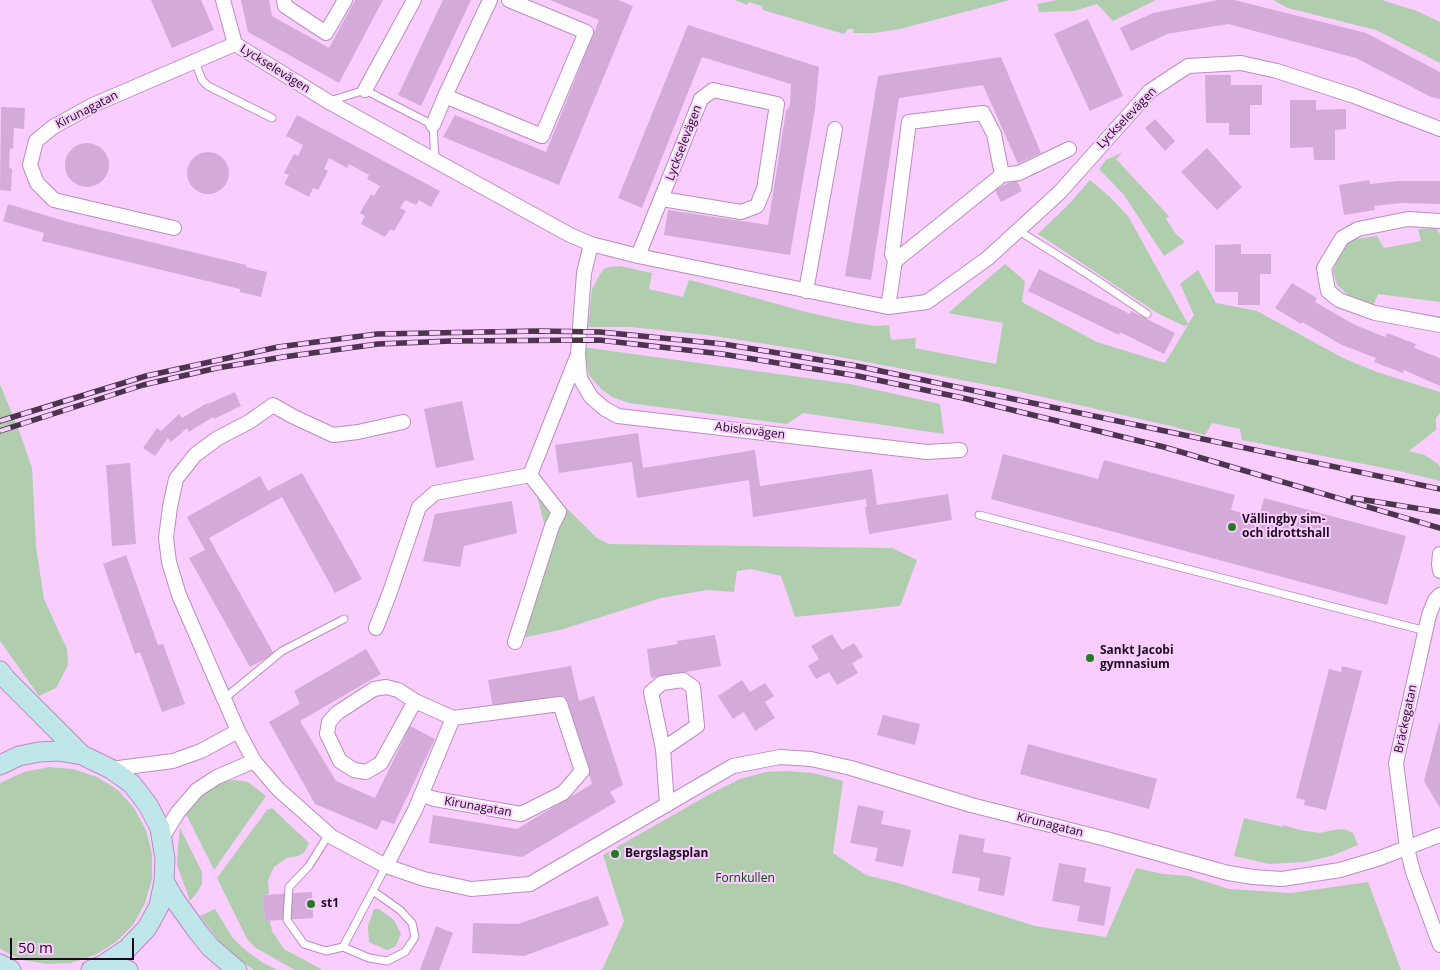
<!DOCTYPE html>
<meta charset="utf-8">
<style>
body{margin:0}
#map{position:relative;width:1440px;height:970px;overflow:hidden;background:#f9cefe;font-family:"Open Sans",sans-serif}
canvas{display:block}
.scale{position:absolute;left:10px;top:938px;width:124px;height:22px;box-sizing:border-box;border:2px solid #1e0a20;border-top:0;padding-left:6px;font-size:15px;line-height:18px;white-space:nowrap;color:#1e0a20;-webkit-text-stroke:4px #f9cefe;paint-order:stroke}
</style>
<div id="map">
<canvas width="1440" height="970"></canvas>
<div class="scale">50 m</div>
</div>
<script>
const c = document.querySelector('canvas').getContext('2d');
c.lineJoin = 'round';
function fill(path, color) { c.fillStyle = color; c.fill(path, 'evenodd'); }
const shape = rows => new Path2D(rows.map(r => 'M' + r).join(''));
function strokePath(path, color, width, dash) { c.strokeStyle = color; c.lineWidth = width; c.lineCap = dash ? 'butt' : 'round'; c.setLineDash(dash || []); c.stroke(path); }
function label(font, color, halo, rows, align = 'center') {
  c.font = font + ' "Open Sans",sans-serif'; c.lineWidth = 4; c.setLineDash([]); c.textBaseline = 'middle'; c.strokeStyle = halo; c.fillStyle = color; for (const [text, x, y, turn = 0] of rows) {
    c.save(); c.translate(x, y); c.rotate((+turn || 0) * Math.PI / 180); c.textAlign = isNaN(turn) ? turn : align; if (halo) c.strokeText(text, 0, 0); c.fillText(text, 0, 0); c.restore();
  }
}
const green = shape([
 [734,0,1010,0,900,29,875,33,853,33,854,29,848,29,844,34,763,10,762,6,748,2,748,5],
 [1057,0,1156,0,1113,21,1097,4,1074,11,1039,12,1037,4],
 [1273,0,1382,0,1417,11,1440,22,1440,63,1376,30,1288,8],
 [1123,152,1116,159,1169,216,1166,219,1175,233,1185,242,1164,256,1124,195,1099,169,1106,160],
 [1090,180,1110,197,1128,216,1188,324,1194,315,1180,284,1198,270,1216,303,1257,311,1343,358,1377,372,1440,392,1440,413,1436,418,1436,430,1409,451,1425,455,1438,464,1440,467,1440,481,1399,471,1242,440,1240,429,1212,423,1205,435,1171,426,1003,388,798,349,707,335,630,327,588,327,592,289,600,274,604,269,609,267,620,266,652,273,649,289,683,297,689,280,698,282,806,312,856,323,877,326,889,325,891,340,916,338,915,348,996,364,1003,323,948,313,1005,264,1025,281,1022,302,1097,342,1165,363,1188,325,1184,326,1157,313,1038,234,1071,202],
 [1436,228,1440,234,1440,302,1378,294,1373,306,1354,300,1337,285,1333,271,1339,253,1349,240,1377,236,1384,248,1421,241,1418,229],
 [583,347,850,384,940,404,944,434,803,413,787,424,629,403,612,397,601,389,589,375],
 [0,384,21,436,32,468,36,546,44,599,67,649,68,665,56,688,39,696,0,641],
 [550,492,597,538,609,544,892,548,917,560,900,606,795,617,781,576,751,569,737,571,734,592,707,590,661,598,560,630,526,637,508,638,528,591,546,531,537,496],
 [49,767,73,769,97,777,118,790,134,808,146,830,152,854,152,879,145,903,133,925,116,942,95,955,71,963,47,964,22,960,0,949,0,783,24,772],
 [786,771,813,773,843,781,833,853,866,875,898,883,1035,926,1106,937,1136,868,1163,874,1188,876,1229,889,1291,893,1368,882,1401,970,602,970,624,921,603,855,710,794,740,779,766,772],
 [236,780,248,782,266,796,214,870,186,814,193,803,207,789,222,781],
 [272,808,309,843,304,853,298,856,287,858,274,867,268,880,269,894,263,895,265,921,270,921,272,931,284,949,323,970,295,970,256,948,247,939,217,878,267,810],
 [1244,818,1283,827,1283,825,1300,830,1320,833,1338,829,1347,830,1353,833,1358,845,1331,856,1305,862,1269,864,1234,856],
 [180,828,202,872,202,884,197,893,190,901,177,865,178,847],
 [215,909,233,938,243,948,263,963,278,970,254,970,240,960,219,941,200,916],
 [374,909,379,909,394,920,401,934,395,947,387,950,369,942,368,926]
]);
const building = shape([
 [151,0,201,0,214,30,172,48],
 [241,0,269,0,272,16,329,48,355,0,383,0,339,83,248,32],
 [443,0,471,0,421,106,398,95],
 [550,0,618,0,633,6,559,185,443,137,455,115,546,152,599,20],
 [1218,0,1234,0,1366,33,1440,72,1440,99,1431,97,1356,58,1228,24,1167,34,1131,51,1120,28,1153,13],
 [1088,19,1123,96,1090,111,1054,34],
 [688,25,819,67,815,110,790,255,664,235,668,210,768,225,786,111,790,106,791,84,702,57,642,208,618,198],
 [1001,57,1041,153,1018,164,983,85,899,98,871,280,845,276,878,76],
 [1205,75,1231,75,1231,85,1262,85,1262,105,1250,105,1250,135,1229,135,1229,123,1206,123],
 [1290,100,1316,100,1316,110,1346,109,1346,129,1335,130,1335,160,1314,160,1313,147,1290,148],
 [1,107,25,108,24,129,14,128,13,149,10,148,9,168,12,169,11,191,0,190],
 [297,115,440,191,431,207,419,200,416,205,405,200,400,208,406,211,394,231,390,229,385,237,361,224,365,216,360,213,371,194,374,196,380,186,367,179,369,175,349,164,347,168,329,158,324,169,328,171,318,190,313,188,309,197,284,184,289,175,284,173,294,154,298,156,303,145,286,136],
 [1155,119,1175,141,1165,151,1145,128],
 '65 165a22 22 0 1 1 44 0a22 22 0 1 1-44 0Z',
 [1207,148,1242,187,1217,210,1181,172],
 '187 173a21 21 0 1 1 42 0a21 21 0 1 1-42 0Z',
 [1016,179,1022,191,1001,202,995,190],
 [1369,180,1370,184,1398,181,1440,181,1440,204,1401,203,1374,206,1375,210,1344,215,1339,185],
 [8,204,68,222,246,265,246,267,267,272,261,297,240,292,240,289,42,241,44,233,3,221],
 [1241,244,1241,254,1271,254,1271,274,1260,274,1260,305,1238,305,1238,292,1215,292,1215,245],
 [1039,269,1130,314,1131,311,1175,333,1164,354,1120,332,1119,335,1028,291],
 [1292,283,1317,298,1315,302,1355,325,1385,337,1387,333,1416,344,1414,348,1440,358,1440,386,1404,370,1403,373,1374,362,1376,358,1342,345,1302,322,1301,324,1275,308],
 [235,392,241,406,214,419,213,417,189,432,187,428,171,442,168,438,155,456,143,448,157,428,161,431,179,414,182,418,207,403,208,404],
 [462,401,474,460,436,468,424,409],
 [638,433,643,468,755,450,760,486,872,469,877,505,948,494,952,520,869,534,865,507,867,507,866,499,753,517,749,480,637,498,632,462,559,473,555,445],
 [1003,454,1098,479,1104,460,1235,495,1231,510,1259,517,1264,498,1406,536,1387,605,991,499],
 [130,463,136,544,112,546,106,465],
 [302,473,362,579,335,593,282,497,209,538,274,654,250,667,189,558,205,550,187,517,260,476,268,491],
 [512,501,517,533,464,546,460,567,423,561,435,514],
 [126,555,158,645,163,644,185,704,162,712,140,652,135,654,103,564],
 [832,634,842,650,854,643,863,657,852,663,858,673,837,685,829,672,816,679,808,666,819,659,811,646],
 [715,635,721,666,651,678,647,649,678,644,677,641],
 [366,649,381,674,300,721,336,781,375,798,410,726,435,739,394,824,382,820,377,830,315,804,269,722,300,704,294,691],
 [571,666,579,701,594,696,623,785,610,792,616,802,522,857,429,843,433,815,517,829,592,784,564,696,493,708,488,680],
 [1342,666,1362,671,1326,810,1304,805,1305,800,1296,798,1329,669,1341,672],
 [742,680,750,692,765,683,774,696,765,702,775,718,755,731,744,712,733,719,718,696],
 [883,715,920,724,915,745,877,735],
 [1439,723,1440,723,1440,808,1424,781],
 [1028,744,1157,779,1149,809,1020,774],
 [858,805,884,811,881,824,911,830,903,867,875,861,878,848,850,843],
 [959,834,985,839,983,852,1011,857,1004,896,978,891,980,878,952,873],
 [1059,863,1086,868,1084,882,1111,887,1104,926,1077,921,1080,906,1052,901],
 [312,892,313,918,265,921,263,895],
 [598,896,609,925,524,956,472,953,473,923,518,924],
 [436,926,453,933,439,970,420,970]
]);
const lane = shape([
 [195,61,202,80,208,86,272,118],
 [330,101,365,90,433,125,435,159],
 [1019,231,1089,275,1147,314],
 [979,515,1426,631],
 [225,698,282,651,344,619],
 [329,834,309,866,289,887,287,920,304,944,326,951,343,947,386,866],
 [343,947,369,958,387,961,405,952,415,937,412,923,400,910,373,891]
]);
const street = shape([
 [223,0,235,44,329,102,570,235,591,244,638,256,888,307,927,302,988,258,1060,192,1150,91,1188,66,1241,63,1277,71,1354,96,1440,129],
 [284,0,285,6,326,33,345,0],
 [365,90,414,0],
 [445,96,542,136,586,32,509,0],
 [433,125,445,96,490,0],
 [1002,175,1019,173,1069,149],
 [1440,221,1408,219,1358,229,1342,238,1324,268,1328,291,1339,300,1375,313,1440,325],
 [174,228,54,200,37,183,30,165,36,141,53,127,93,105,235,44],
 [591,244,584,273,578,354,580,378,591,397,605,409,618,416,927,452,960,450],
 [638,256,701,99,713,90,777,104,764,189,757,206,741,212,662,199],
 [806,291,835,129],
 [888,307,895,261,1002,175,994,134,983,113,909,122,892,254,895,261],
 [403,422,358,432,333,435,292,416,273,405,249,422,218,438,195,455,176,479,170,507,166,538,169,562,179,595,238,731,254,761,278,789,332,837,386,866,424,879,471,889,530,884,733,766,780,757,811,759,851,768,971,805,1106,839,1228,873,1253,877,1282,879,1340,870,1380,858,1440,835],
 [530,475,577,357],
 [1440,554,1439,564,1440,571],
 [1440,595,1435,600,1429,615,1396,763,1407,848,1413,872,1440,945],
 [376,628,390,592,419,507,435,493,530,475,559,512,552,526,515,642],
 [663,749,697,726,693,687,683,680,662,683,651,692,663,749,667,805],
 [111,769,173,761,201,751,238,731],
 [422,795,435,799,521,814,563,793,582,771,560,704,453,718],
 [162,838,178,812,197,790,217,777,254,761],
 [386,866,415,810,453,718,415,701,398,690,386,687,374,689,337,713,329,722,327,734,340,761,354,770,366,772,381,763,415,701]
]);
const secondary = shape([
 [0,671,6,679,82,755],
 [0,765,19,756,39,752,58,751,82,755,111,769,132,784,148,805,160,828,165,859,164,881,159,906,147,928,127,949,103,965,91,970],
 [164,881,175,900,198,932,210,947,237,970],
 [0,964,11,970],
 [103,965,128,970]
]);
const rail = shape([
 [0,421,146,376,278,347,377,334,538,331,600,332,723,344,857,366,1440,489],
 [0,431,143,385,217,368,283,357,378,344,451,341,599,340,722,354,858,376,963,398,1164,447,1440,528],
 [1353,498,1440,512]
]);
const markers = [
 [1232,527,5,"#257925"],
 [1090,658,5,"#257925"],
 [615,854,5,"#257925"],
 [311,904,5,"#257925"]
];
const streetNames = [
 ["Lyckselevägen",275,69,32],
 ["Kirunagatan",87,110,-27],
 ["Lyckselevägen",1127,118,-46],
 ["Lyckselevägen",684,143,-69],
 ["Abiskovägen",750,431,7],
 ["Bräckegatan",1406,719,-78],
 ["Kirunagatan",478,807,10],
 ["Kirunagatan",1050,825,14]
];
const poiNames = [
 ["Vällingby sim-",1242,520],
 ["och idrottshall",1242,534],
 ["Sankt Jacobi",1100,651],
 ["gymnasium",1100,665],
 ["Bergslagsplan",625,854],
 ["st1",321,904]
];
const parkNames = [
 ["Fornkullen",745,879]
];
fill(green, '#b0ceae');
fill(building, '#d4aad9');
strokePath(lane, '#bd8ac3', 9);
strokePath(street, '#bd8ac3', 16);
strokePath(secondary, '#bd8ac3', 21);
strokePath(lane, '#fff', 7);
strokePath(street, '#fff', 14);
strokePath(secondary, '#bfe6e9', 19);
strokePath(rail, '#4c344f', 5.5);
strokePath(rail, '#f9cefe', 4, [11]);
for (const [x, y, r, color] of markers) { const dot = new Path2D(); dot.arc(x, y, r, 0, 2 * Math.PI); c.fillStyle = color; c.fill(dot); strokePath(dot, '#f9cefe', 2); }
label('12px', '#1e0a20', '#f9cefe', streetNames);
label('bold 12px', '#1e0a20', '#f9cefe', poiNames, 'left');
label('12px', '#044606', '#f9cefe', parkNames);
</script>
